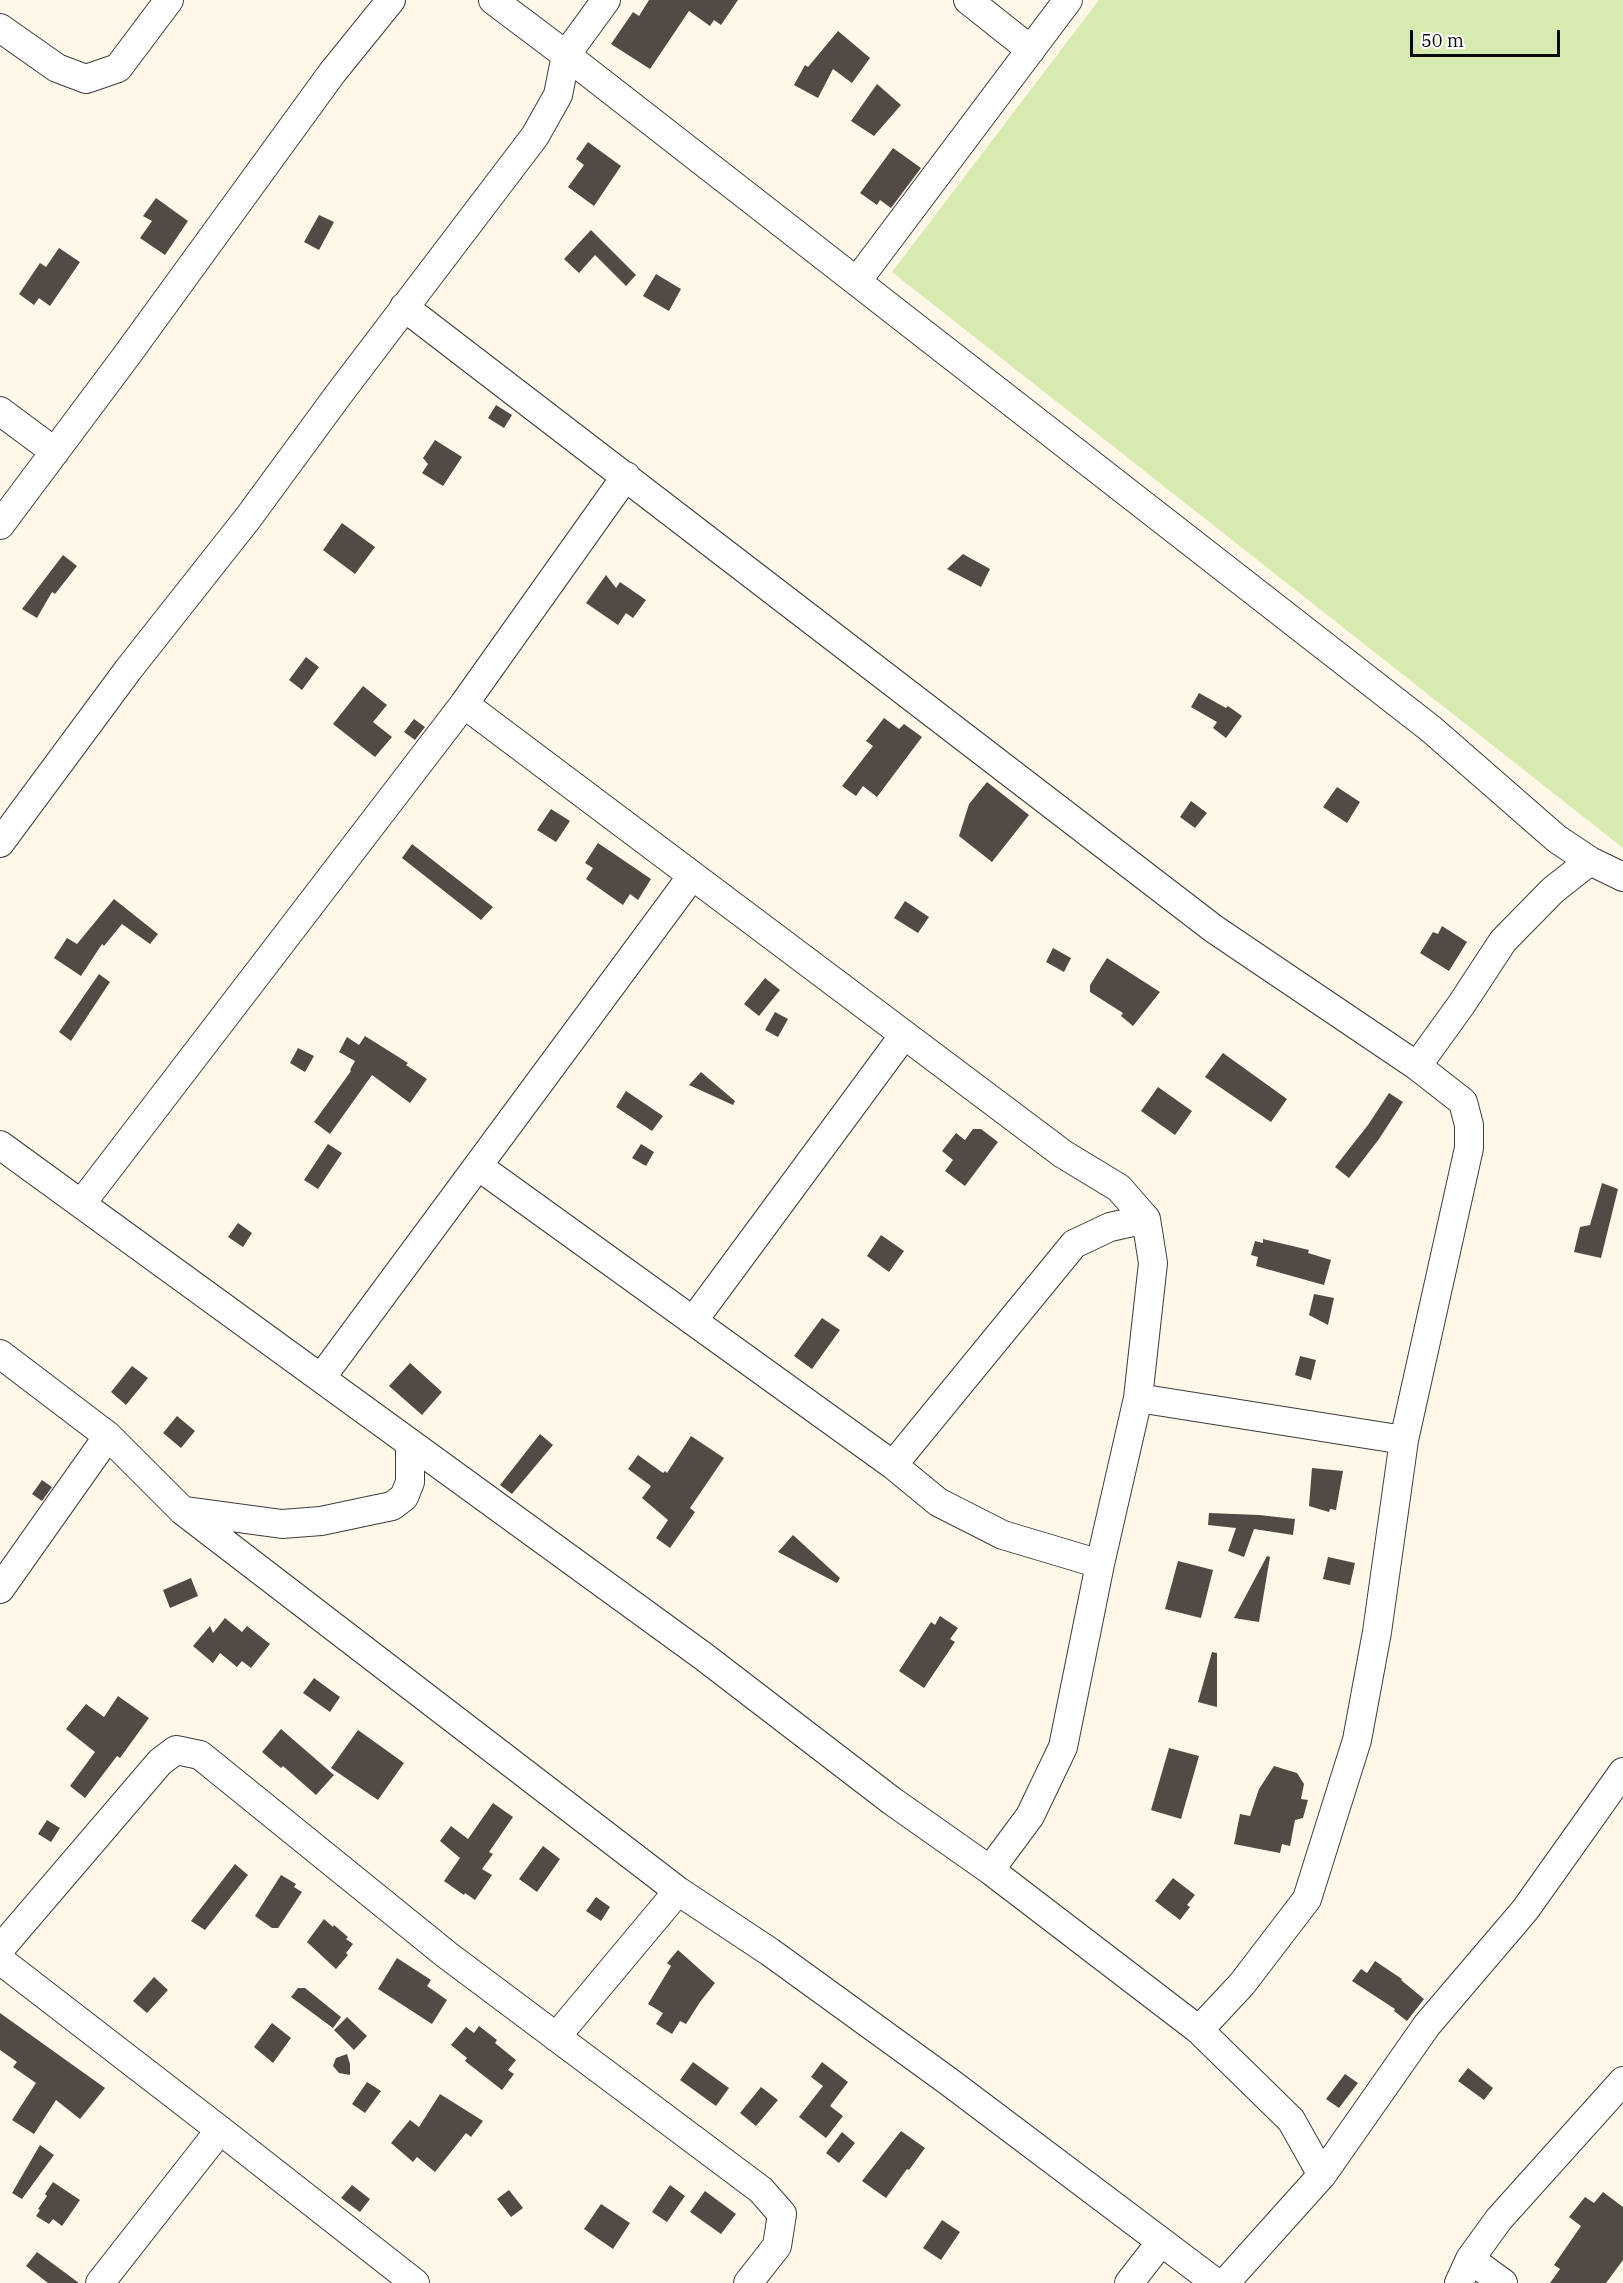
<!DOCTYPE html>
<style>
body{margin:0}
#map{position:relative;width:1623px;height:2283px;overflow:hidden;background:#fff7e8;font-family:"IBM Plex Serif",serif}
canvas{display:block}
.scale{position:absolute;left:1410px;top:30px;width:150px;height:27px;box-sizing:border-box;border:3px solid #0a0a0a;border-top:0;padding-left:8px;font-size:18px;line-height:21px;white-space:nowrap;color:#0a0a0a;-webkit-text-stroke:4px #fff;paint-order:stroke}
</style>
<div id="map">
<canvas width="1623" height="2283"></canvas>
<div class="scale">50 m</div>
</div>
<script>
const c = document.querySelector('canvas').getContext('2d');
c.lineJoin = 'round';
function fill(path, color) { c.fillStyle = color; c.fill(path, 'evenodd'); }
const shape = rows => new Path2D(rows.map(r => 'M' + r).join(''));
function strokePath(path, color, width, dash) { c.strokeStyle = color; c.lineWidth = width; c.lineCap = dash ? 'butt' : 'round'; c.setLineDash(dash || []); c.stroke(path); }
const green = shape([
 [1099,0,1623,0,1623,848,892,272]
]);
const building = shape([
 [649,0,738,0,721,25,714,20,710,26,689,11,650,69,611,44,633,12,639,16],
 [838,31,870,58,852,83,833,69,818,98,794,85,805,65,808,67],
 [877,84,901,105,874,136,851,121],
 [588,142,621,166,594,206,568,187,584,165,576,159],
 [893,148,921,168,891,208,880,200,877,205,860,193],
 [156,198,188,221,165,255,140,238,152,221,143,216],
 [319,215,334,222,319,250,304,242],
 [591,230,636,275,626,286,595,255,579,273,564,259],
 [59,248,80,262,50,306,39,298,34,305,19,294,40,263,46,267],
 [656,274,681,289,669,311,643,296],
 [496,405,512,415,504,428,488,418],
 [435,440,462,457,443,486,422,473,428,464,423,458],
 [342,523,375,547,355,574,323,550],
 [963,554,990,569,981,587,947,569],
 [63,555,77,566,55,594,52,592,37,618,22,609],
 [606,575,616,588,620,582,646,600,633,618,626,613,618,625,586,603],
 [306,657,319,667,302,690,289,680],
 [363,686,387,705,373,722,392,737,375,757,333,724],
 [1199,693,1226,708,1228,706,1242,716,1226,738,1213,728,1217,722,1191,707],
 [884,718,899,729,904,724,922,737,877,797,863,786,856,796,842,786,873,746,866,741],
 [414,719,425,727,415,740,404,732],
 [987,782,1029,815,992,862,959,836,969,804],
 [1337,787,1360,802,1347,823,1323,807],
 [1191,801,1207,813,1195,828,1180,817],
 [551,809,570,821,556,842,537,830],
 [598,843,651,879,638,900,630,894,623,905,586,879,593,868,585,863],
 [412,844,493,907,481,920,402,858],
 [114,899,158,934,150,944,122,924,104,946,102,944,81,976,54,958,67,938,77,944],
 [905,901,929,917,918,933,894,918],
 [1442,926,1467,942,1449,971,1420,953,1433,932,1438,934],
 [1053,948,1071,958,1064,972,1046,962],
 [1107,958,1160,992,1133,1026,1121,1016,1123,1013,1090,992,1090,985],
 [99,974,110,982,71,1041,59,1032],
 [765,978,780,990,759,1016,744,1004],
 [775,1012,788,1019,778,1037,765,1030],
 [365,1036,408,1063,406,1065,427,1079,410,1103,372,1075,330,1134,314,1122,351,1071,350,1070,355,1061,339,1052,347,1037,359,1045],
 [298,1048,314,1056,305,1072,290,1063],
 [1223,1053,1287,1099,1271,1122,1205,1077],
 [701,1072,735,1101,733,1105,689,1085],
 [1158,1087,1192,1111,1175,1135,1141,1111],
 [626,1091,663,1116,652,1131,616,1107],
 [1389,1093,1403,1102,1379,1139,1349,1178,1335,1167,1368,1125],
 [973,1129,981,1129,998,1142,965,1186,945,1171,953,1160,942,1151,956,1133,965,1140],
 [328,1144,342,1153,318,1189,304,1180],
 [641,1144,654,1152,646,1166,632,1158],
 [1602,1183,1618,1189,1601,1258,1574,1252,1580,1227,1590,1225],
 [238,1223,252,1233,243,1247,228,1237],
 [881,1235,904,1251,889,1272,867,1256],
 [1263,1239,1309,1250,1308,1253,1331,1260,1324,1285,1256,1266,1258,1257,1251,1255,1255,1241,1263,1243],
 [1314,1294,1334,1298,1328,1325,1309,1315],
 [822,1318,840,1330,812,1369,794,1356],
 [1300,1356,1316,1360,1311,1380,1295,1375],
 [410,1363,442,1392,422,1415,389,1386],
 [132,1366,148,1378,126,1405,111,1392],
 [177,1416,195,1431,181,1448,163,1433],
 [540,1434,553,1445,512,1494,500,1485],
 [691,1436,724,1458,690,1508,695,1512,670,1548,656,1538,668,1520,642,1498,651,1486,628,1469,638,1455,663,1473,665,1471,667,1473],
 [1312,1468,1343,1471,1336,1510,1330,1509,1329,1512,1309,1506],
 [42,1480,52,1487,42,1501,32,1494],
 [1209,1513,1259,1515,1295,1519,1293,1535,1254,1529,1244,1557,1228,1551,1236,1528,1208,1525],
 [793,1535,840,1578,837,1583,778,1552],
 [1267,1556,1270,1557,1259,1622,1234,1618],
 [1328,1557,1355,1563,1350,1585,1323,1579],
 [1178,1561,1213,1570,1201,1618,1165,1609],
 [191,1578,198,1596,170,1608,163,1590],
 [940,1616,958,1628,950,1639,955,1642,924,1688,899,1671,931,1622,935,1625],
 [225,1618,242,1632,247,1626,270,1644,251,1668,242,1661,237,1667,220,1653,213,1663,193,1646,210,1626,213,1633],
 [1212,1652,1217,1653,1217,1707,1198,1702],
 [314,1678,340,1697,330,1712,303,1693],
 [118,1696,149,1718,120,1758,117,1756,85,1798,70,1786,95,1752,66,1729,86,1704,104,1717],
 [281,1729,334,1775,316,1795,283,1766,281,1768,262,1752],
 [358,1730,404,1763,378,1800,331,1768],
 [1169,1748,1199,1756,1181,1819,1151,1810],
 [1274,1766,1297,1773,1304,1784,1301,1799,1308,1800,1303,1818,1295,1820,1290,1846,1282,1844,1280,1853,1234,1844,1240,1814,1250,1816,1259,1789],
 [493,1803,513,1817,489,1852,493,1854,482,1869,492,1875,475,1900,465,1893,464,1895,444,1881,460,1858,440,1841,451,1826,468,1839],
 [47,1820,60,1828,51,1842,38,1834],
 [543,1846,560,1859,537,1892,519,1879],
 [235,1864,248,1875,205,1930,191,1921],
 [281,1875,296,1884,294,1887,302,1892,278,1928,272,1928,255,1916],
 [1173,1878,1195,1895,1187,1905,1190,1907,1180,1920,1155,1901],
 [596,1897,610,1907,601,1921,586,1911],
 [324,1919,333,1927,334,1925,348,1937,346,1939,353,1944,346,1953,348,1955,336,1969,307,1942],
 [678,1950,715,1983,700,2002,686,2024,680,2021,672,2034,656,2024,663,2013,648,2004,671,1966,667,1963],
 [397,1958,431,1980,427,1986,447,2000,432,2024,378,1989],
 [1375,1961,1402,1979,1401,1980,1424,1999,1407,2021,1394,2011,1395,2009,1352,1981,1361,1969,1367,1973],
 [154,1977,168,1990,147,2013,133,2001],
 [298,1988,305,1988,341,2017,333,2028,291,1997],
 [0,2013,105,2088,80,2119,56,2100,34,2134,12,2120,36,2083,13,2067,17,2062,0,2050],
 [347,2017,367,2036,354,2050,334,2030],
 [272,2023,291,2038,273,2063,254,2047],
 [479,2026,497,2040,495,2043,516,2060,508,2070,514,2074,502,2090,465,2061,467,2058,451,2045,466,2027,474,2033],
 [347,2054,350,2064,350,2075,339,2073,333,2066,336,2058],
 [693,2062,729,2088,716,2106,680,2080],
 [822,2062,848,2082,830,2106,843,2116,826,2138,799,2117,823,2086,811,2077],
 [1468,2068,1493,2088,1484,2100,1458,2081],
 [1345,2074,1358,2083,1339,2108,1326,2099],
 [367,2082,381,2091,365,2113,352,2104],
 [761,2087,778,2100,756,2126,740,2113],
 [440,2094,483,2121,471,2137,466,2133,435,2172,417,2157,413,2162,391,2143,410,2120,419,2127],
 [901,2131,925,2148,909,2170,907,2169,886,2198,862,2181],
 [842,2132,855,2143,839,2163,826,2153],
 [40,2145,54,2155,22,2199,12,2193],
 [53,2182,80,2200,62,2226,53,2219,49,2224,36,2216,40,2210,38,2209,47,2196,45,2194],
 [352,2185,370,2199,360,2212,341,2198],
 [670,2185,685,2196,667,2222,652,2212],
 [509,2190,523,2208,511,2217,497,2199],
 [705,2191,736,2214,721,2234,690,2212],
 [1603,2192,1623,2207,1623,2260,1606,2283,1550,2283,1560,2269,1554,2265,1581,2226,1569,2217,1585,2197,1594,2203],
 [601,2204,630,2223,613,2249,584,2229],
 [942,2220,960,2232,941,2260,923,2248],
 [37,2252,79,2283,48,2283,26,2266]
]);
const minor = shape([
 [493,0,566,55,1431,729,1557,839,1590,861,1623,877],
 [968,0,1031,50],
 [0,28,57,68,86,79,118,68,169,0],
 [857,281,1068,0],
 [404,307,1214,929,1417,1066,1463,1102,1469,1125,1469,1148,1404,1440,1377,1632,1357,1740,1307,1899,1242,1984,1199,2030],
 [0,411,55,452],
 [0,525,127,355,332,73,391,0],
 [464,704,1063,1154,1119,1188,1146,1219,1153,1263,1138,1398,1100,1564,1063,1747,1030,1816,990,1870],
 [0,843,128,670,248,518,339,394,535,136,558,95,566,55,606,0],
 [1417,1066,1461,1005,1503,941,1553,890,1590,861],
 [0,1145,703,1656,892,1801,990,1870,1199,2030,1291,2120,1322,2175],
 [478,1166,893,1465,938,1502,1003,1535,1100,1564],
 [81,1204,464,704,626,476],
 [693,1321,904,1035],
 [0,1354,108,1436,183,1511,678,1891,770,1952,948,2081,1216,2283],
 [321,1378,692,876],
 [1138,1398,1404,1440],
 [893,1465,1074,1244,1110,1227,1146,1219],
 [186,1511,282,1524,321,1521,392,1506,404,1497,410,1482,410,1443],
 [0,1589,108,1436],
 [0,1949,160,1762,176,1750,200,1755,447,1955,761,2190,782,2214,777,2246,748,2283],
 [0,1960,220,2130],
 [556,2037,678,1891],
 [1470,2259,1503,2283],
 [100,2283,220,2130,415,2283],
 [1129,2283,1161,2242],
 [1225,2283,1322,2175,1427,2025,1525,1910,1623,1772],
 [1459,2283,1470,2259,1499,2219,1623,2081]
]);
fill(green, '#d7eab0');
fill(building, '#534a46');
strokePath(minor, '#3d3d3d', 30);
strokePath(minor, '#fff', 28);
</script>
